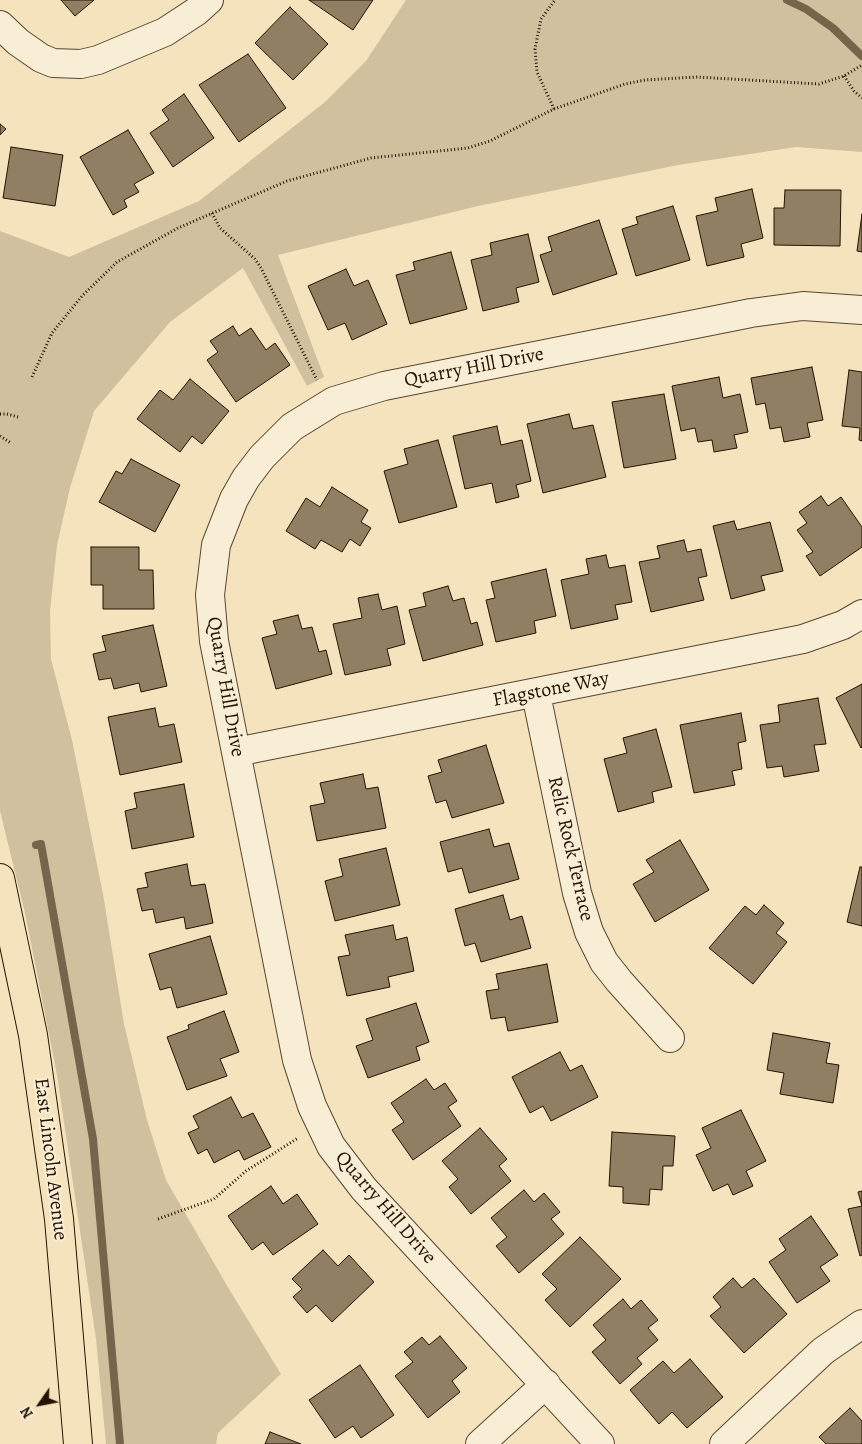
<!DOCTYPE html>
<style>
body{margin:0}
#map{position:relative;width:862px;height:1444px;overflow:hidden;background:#f5e3be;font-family:Alegreya,serif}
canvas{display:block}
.north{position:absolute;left:15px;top:1379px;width:50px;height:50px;-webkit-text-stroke:4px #f8edd5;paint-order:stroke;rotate:237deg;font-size:14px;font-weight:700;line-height:20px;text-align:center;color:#241300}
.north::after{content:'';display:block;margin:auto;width:18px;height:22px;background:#241300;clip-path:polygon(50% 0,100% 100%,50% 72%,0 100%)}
</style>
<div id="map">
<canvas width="862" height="1444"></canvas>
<div class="north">N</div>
</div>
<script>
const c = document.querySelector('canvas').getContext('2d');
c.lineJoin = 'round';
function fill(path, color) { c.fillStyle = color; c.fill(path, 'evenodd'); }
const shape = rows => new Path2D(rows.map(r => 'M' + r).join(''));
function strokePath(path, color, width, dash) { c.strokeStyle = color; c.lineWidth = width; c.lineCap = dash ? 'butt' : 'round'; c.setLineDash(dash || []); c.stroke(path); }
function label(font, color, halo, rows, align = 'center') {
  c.font = font + ' Alegreya,serif'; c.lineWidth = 4; c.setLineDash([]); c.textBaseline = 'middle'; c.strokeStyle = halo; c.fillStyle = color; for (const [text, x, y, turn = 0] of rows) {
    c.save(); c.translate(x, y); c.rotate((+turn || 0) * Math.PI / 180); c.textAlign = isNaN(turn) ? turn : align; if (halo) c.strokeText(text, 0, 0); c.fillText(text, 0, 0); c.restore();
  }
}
const green = shape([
 [406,0,862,0,862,152,796,147,678,165,478,206,278,255,324,377,307,386,243,268,170,322,94,411,70,488,57,545,50,611,51,659,72,740,103,894,124,1024,147,1120,166,1180,229,1289,281,1374,218,1433,216,1444,106,1444,96,1339,57,1075,25,913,0,811,0,231,69,257,199,201,325,102,366,61]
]);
const stream = shape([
 [787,0,806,9,833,28,862,56],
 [36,845,41,844,93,1139,120,1444]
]);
const building = shape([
 [61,0,94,0,75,16,61,0],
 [309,0,373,0,353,30,309,0],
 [290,7,328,44,293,80,255,43,290,7],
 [248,54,286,108,239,142,199,85,248,54],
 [184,94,214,138,173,167,150,133,169,120,162,110,184,94],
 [0,124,6,129,0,135,0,124],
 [128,130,154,173,134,184,139,192,124,200,127,207,113,215,80,157,128,130],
 [11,147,63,155,55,206,3,198,11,147],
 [752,189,763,238,741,244,744,257,707,266,696,216,718,211,715,198,752,189],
 [785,190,841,190,840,246,774,245,774,208,784,208,785,190],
 [673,206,690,260,636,276,622,229,638,224,636,217,673,206],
 [862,214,862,252,857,251,862,214],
 [599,220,617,274,553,295,540,255,552,251,548,237,599,220],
 [528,234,539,282,516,288,519,302,483,311,471,260,492,255,490,243,528,234],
 [451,252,467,309,410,324,396,275,415,270,413,262,451,252],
 [346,269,354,286,368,280,387,324,352,340,345,323,328,330,308,286,346,269],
 [233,326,239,336,251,328,266,350,275,343,290,365,236,402,207,360,218,352,210,341,233,326],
 [812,367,823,420,807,423,810,437,784,442,781,427,770,429,765,403,756,405,751,378,812,367],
 [849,370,862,372,862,441,859,440,860,428,842,426,849,370],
 [719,377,723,398,740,394,748,432,734,435,737,448,714,452,712,440,698,442,695,428,681,431,672,386,719,377],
 [190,379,229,411,202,444,192,436,180,452,137,419,160,390,173,400,190,379],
 [664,394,676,459,624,468,612,402,664,394],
 [569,414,573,429,593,425,606,477,543,493,527,424,569,414],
 [497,426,501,445,522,440,531,481,516,485,519,497,496,503,492,483,465,489,453,436,497,426],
 [438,440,457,507,399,523,384,471,408,464,404,449,438,440],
 [131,459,180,485,155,532,99,502,116,471,122,474,131,459],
 [332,487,368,510,361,522,371,528,360,546,350,539,342,552,321,540,315,549,286,531,306,498,320,507,332,487],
 [821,496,828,506,841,497,862,527,862,547,820,576,806,556,813,552,797,530,807,523,799,512,821,496],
 [734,521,737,530,770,522,783,571,761,576,765,590,731,599,713,526,734,521],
 [684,540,687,552,701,549,707,576,698,578,704,600,651,612,639,562,660,558,657,546,684,540],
 [91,547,139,547,139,570,153,570,154,609,103,609,103,585,91,585,91,547],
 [606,555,609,568,625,565,632,602,615,605,618,619,571,629,561,580,589,574,586,559,606,555],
 [546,569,556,616,534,621,536,633,496,642,486,600,495,598,491,582,546,569],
 [448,586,453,601,464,598,471,624,477,622,483,645,423,661,409,610,426,606,423,593,448,586],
 [378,594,382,610,397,606,405,644,387,649,391,665,345,675,333,624,362,618,358,598,378,594],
 [298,615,302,629,312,627,319,652,326,650,332,674,276,689,262,638,277,634,273,621,298,615],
 [153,625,167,686,141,692,139,683,114,689,111,678,99,680,93,654,106,651,102,636,153,625],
 [862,684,862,747,861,748,836,698,862,684],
 [818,698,826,744,814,745,819,771,784,777,782,766,767,768,760,725,780,722,778,705,818,698],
 [155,708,159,727,174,724,182,762,120,775,108,717,155,708],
 [741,713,746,741,738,743,742,769,732,771,735,785,694,793,680,725,741,713],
 [656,729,672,787,652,792,654,802,618,812,604,759,627,753,623,738,656,729],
 [486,745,504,803,452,818,446,800,436,803,428,776,442,772,438,760,486,745],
 [363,774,366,789,378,787,386,828,317,841,310,806,325,803,320,783,363,774],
 [184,784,194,837,132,849,125,811,137,808,134,793,184,784],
 [489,829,494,847,509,843,519,879,469,893,462,868,448,872,440,842,489,829],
 [680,840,709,890,655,922,633,884,654,872,646,860,680,840],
 [386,848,400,905,335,921,325,881,343,876,339,859,386,848],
 [187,864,191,886,205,884,213,923,186,929,184,917,156,923,153,909,142,911,137,889,148,887,145,873,187,864],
 [860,867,862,867,862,926,847,922,860,867],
 [503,895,510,920,522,916,531,948,481,962,475,943,465,946,455,909,503,895],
 [764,905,784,923,776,933,787,942,753,984,709,948,745,906,756,915,764,905],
 [393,925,396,940,407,937,414,971,388,977,390,987,347,996,338,957,350,955,345,935,393,925],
 [210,936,227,994,177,1008,171,987,160,990,149,954,210,936],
 [547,964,558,1022,508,1031,505,1017,491,1019,486,991,499,989,496,974,547,964],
 [416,1003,429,1042,416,1047,420,1060,368,1078,356,1046,373,1040,366,1019,416,1003],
 [224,1011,239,1052,220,1059,227,1076,187,1090,167,1037,189,1029,188,1025,224,1011],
 [773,1033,830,1043,826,1063,839,1065,833,1103,780,1094,784,1073,767,1070,773,1033],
 [560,1052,570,1071,582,1065,598,1097,551,1121,543,1106,530,1113,512,1077,560,1052],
 [426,1079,434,1090,445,1083,457,1101,448,1107,461,1126,413,1160,392,1130,404,1122,391,1103,426,1079],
 [231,1097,242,1118,253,1113,271,1147,244,1160,239,1150,214,1163,207,1149,198,1154,188,1133,199,1128,193,1116,231,1097],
 [741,1110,766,1161,746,1171,753,1186,733,1195,728,1184,713,1191,696,1155,711,1148,702,1128,741,1110],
 [480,1128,507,1159,499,1166,511,1181,471,1214,449,1187,458,1179,442,1161,480,1128],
 [612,1132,675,1136,673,1166,663,1166,662,1190,650,1189,649,1205,623,1203,623,1187,609,1186,612,1132],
 [271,1186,283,1204,297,1194,318,1224,273,1255,263,1242,252,1250,228,1216,271,1186],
 [524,1190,534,1202,544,1193,560,1212,551,1219,564,1234,519,1273,496,1246,507,1237,491,1218,524,1190],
 [862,1191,862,1255,860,1256,848,1209,862,1206,858,1192,862,1191],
 [811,1216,838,1255,820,1267,830,1281,797,1303,769,1262,786,1250,779,1239,811,1216],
 [580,1237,621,1279,570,1327,545,1300,557,1289,542,1274,580,1237],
 [323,1250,338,1266,349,1255,374,1282,332,1322,316,1305,307,1313,293,1297,302,1289,292,1279,323,1250],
 [733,1278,742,1288,754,1278,787,1314,744,1353,710,1316,721,1307,713,1297,733,1278],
 [623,1299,631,1309,641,1300,658,1320,648,1328,658,1340,637,1358,642,1364,620,1384,592,1352,606,1340,593,1325,623,1299],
 [440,1336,467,1368,452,1381,460,1392,428,1418,395,1376,413,1362,404,1352,422,1337,429,1345,440,1336],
 [690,1359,723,1397,687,1428,672,1412,659,1424,630,1390,663,1361,674,1373,690,1359],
 [360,1365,394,1415,361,1438,353,1426,335,1438,309,1400,360,1365],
 [850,1408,862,1421,862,1444,826,1444,819,1437,850,1408],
 [270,1432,301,1444,265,1444,270,1432]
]);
const path = shape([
 [844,76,854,91,862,98],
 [554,109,537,72,535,49,541,19,555,0],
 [212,213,220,228,255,259,261,268,317,380],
 [32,377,52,333,82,296,117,262,178,228,287,181,371,158,468,148,490,141,554,109,625,84,645,80,696,77,819,84,844,76,862,65],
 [0,414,7,414,18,417],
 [0,436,11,443],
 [158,1219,214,1199,246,1171,298,1138]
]);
const street = shape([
 [0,25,18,42,41,58,53,63,81,64,98,60,165,32,197,11,209,0],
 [536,694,577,893,589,932,604,962,619,981,670,1038],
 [236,752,803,639,843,625,862,614],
 [480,1444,546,1384],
 [600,1444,364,1189,331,1146,312,1106,297,1060,214,641,210,595,216,545,234,499,246,478,262,457,292,427,334,401,384,386,751,313,803,306,862,310],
 [724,1444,823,1351,862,1324]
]);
const primary = shape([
 [0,878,33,1035,59,1219,78,1444]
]);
const streetNames = [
 ["Quarry Hill Drive",474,368,-11],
 ["Quarry Hill Drive",225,687,80],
 ["Flagstone Way",551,690,-11],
 ["Relic Rock Terrace",570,849,77],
 ["East Lincoln Avenue",50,1159,83],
 ["Quarry Hill Drive",385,1208,49]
];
fill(green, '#d1c09e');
strokePath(stream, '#77654b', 8);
fill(building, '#917f63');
strokePath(building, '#241300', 1);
strokePath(street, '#584730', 30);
strokePath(primary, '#241300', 30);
strokePath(path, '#241300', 3, [1, 2.5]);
strokePath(street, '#f8edd5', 28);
strokePath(primary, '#f5e3be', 28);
label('20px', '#241300', '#f8edd5', streetNames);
</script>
